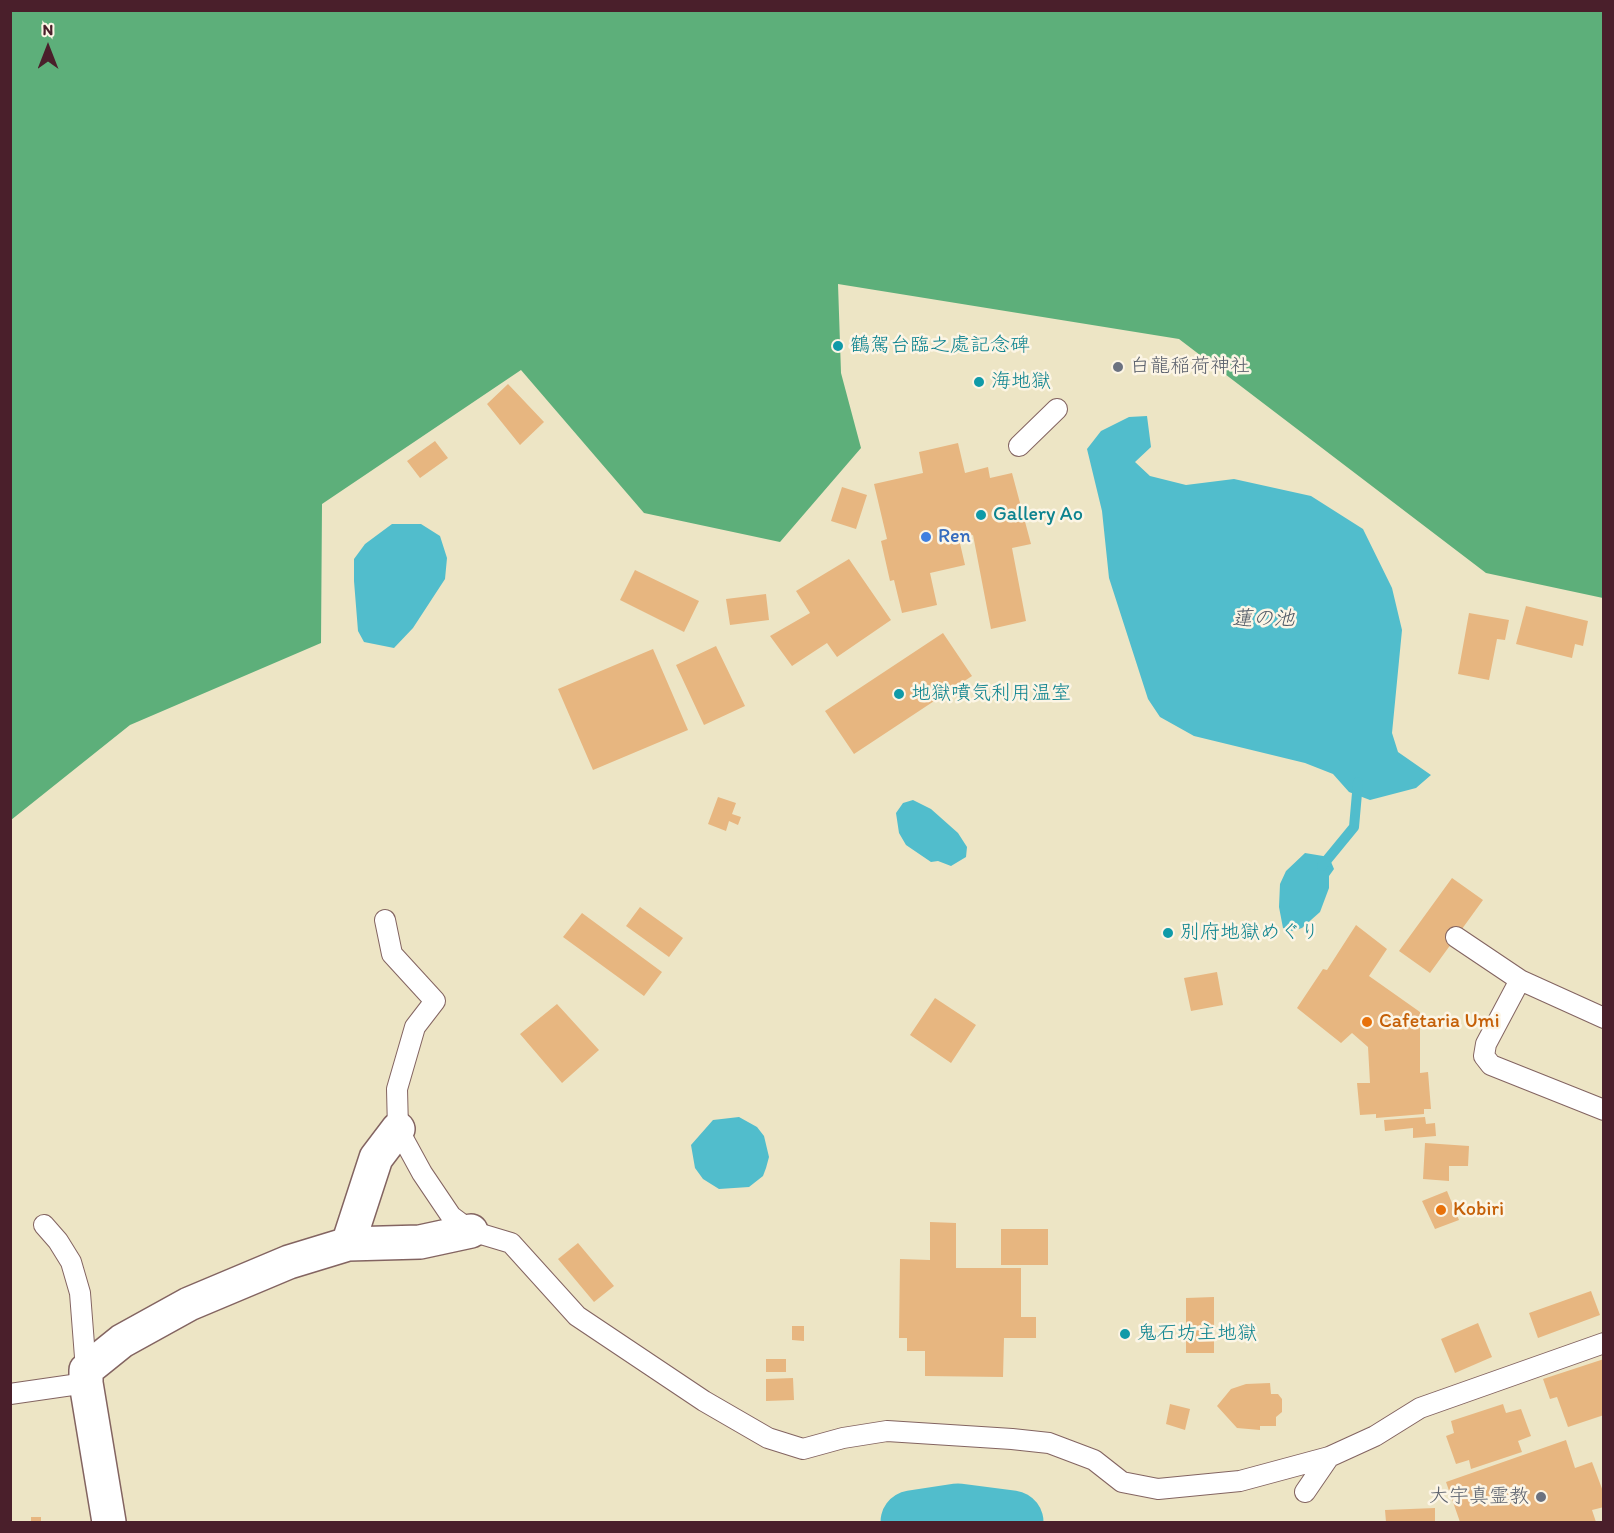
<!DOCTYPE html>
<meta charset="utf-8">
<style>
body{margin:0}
#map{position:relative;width:1614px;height:1533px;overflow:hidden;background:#ede5c5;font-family:Itim,sans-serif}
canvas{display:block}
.frame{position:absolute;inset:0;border:12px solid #4a1f2b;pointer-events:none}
.north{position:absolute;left:18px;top:18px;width:60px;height:60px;-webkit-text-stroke:4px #fcf5e5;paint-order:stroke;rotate:0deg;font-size:16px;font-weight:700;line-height:24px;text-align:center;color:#4a1f2b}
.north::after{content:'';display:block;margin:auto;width:21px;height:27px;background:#4a1f2b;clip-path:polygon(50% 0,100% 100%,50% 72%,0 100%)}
</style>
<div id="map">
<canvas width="1614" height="1533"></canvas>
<div class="frame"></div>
<div class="north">N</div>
</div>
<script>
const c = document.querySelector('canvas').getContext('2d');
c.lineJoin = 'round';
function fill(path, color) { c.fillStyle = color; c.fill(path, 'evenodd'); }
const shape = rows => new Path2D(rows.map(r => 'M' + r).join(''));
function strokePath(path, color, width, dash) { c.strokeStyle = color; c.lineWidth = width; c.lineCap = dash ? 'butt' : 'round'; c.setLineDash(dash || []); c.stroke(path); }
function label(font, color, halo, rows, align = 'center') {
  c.font = font + ' Itim,"Klee One",sans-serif'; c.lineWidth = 5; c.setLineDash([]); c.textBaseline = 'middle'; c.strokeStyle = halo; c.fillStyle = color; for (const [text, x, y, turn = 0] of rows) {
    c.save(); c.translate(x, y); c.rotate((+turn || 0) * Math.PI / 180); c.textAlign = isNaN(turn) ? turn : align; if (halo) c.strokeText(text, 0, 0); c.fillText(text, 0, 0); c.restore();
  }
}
const forest = shape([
 [11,10,1603,11,1603,598,1486,573,1179,339,838,284,841,373,861,448,780,542,644,513,521,370,322,504,321,643,130,725,11,820]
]);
const water = shape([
 [1147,416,1151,447,1135,462,1150,476,1186,485,1234,479,1311,496,1363,529,1392,588,1402,630,1392,733,1398,752,1431,775,1416,788,1370,800,1349,792,1333,774,1305,763,1194,736,1160,717,1148,699,1109,578,1102,511,1087,449,1101,431,1129,417],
 [392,524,421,524,440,536,447,558,445,579,413,628,394,648,364,642,358,631,354,581,354,559,365,544],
 [913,800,931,809,958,833,967,847,966,857,951,866,938,861,931,862,906,845,899,833,896,813,903,803],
 [1305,853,1329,857,1334,869,1329,876,1329,888,1320,912,1302,928,1292,931,1283,928,1279,907,1280,884,1286,871],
 [739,1117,757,1127,764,1136,769,1157,766,1168,763,1176,749,1187,719,1189,703,1179,695,1168,691,1145,713,1120]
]);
const stream = shape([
 [1322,866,1354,827,1358,782]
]);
const river = shape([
 [912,1522,958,1515,1012,1522]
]);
const building = shape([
 [508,384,544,422,520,445,487,404],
 [435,441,448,458,420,478,407,461],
 [958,443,965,473,988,467,990,478,1012,473,1031,544,1012,548,1026,621,991,629,973,535,959,539,965,565,930,573,937,605,902,613,894,580,890,581,881,541,887,539,874,484,923,473,919,452],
 [842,487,867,495,856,529,831,521],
 [849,559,891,620,837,657,827,643,792,666,770,636,810,613,796,591],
 [635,570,699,601,684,632,620,600],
 [766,594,769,620,730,625,726,599],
 [1526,606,1588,621,1583,646,1575,644,1572,658,1516,644],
 [1469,613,1509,620,1505,640,1497,639,1489,680,1458,674],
 [943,633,972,676,854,754,825,711],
 [716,646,745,706,704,725,676,665],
 [653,649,688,730,593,770,558,689],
 [718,797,736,803,732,814,741,817,738,825,729,821,726,831,708,824],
 [1452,878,1483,900,1430,973,1399,951],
 [640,907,683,938,669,957,626,926],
 [582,913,662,972,644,996,563,937],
 [1356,925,1387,949,1369,976,1420,1012,1420,1073,1428,1072,1431,1109,1424,1109,1424,1114,1376,1118,1376,1114,1360,1115,1357,1083,1370,1083,1368,1047,1352,1033,1341,1043,1297,1008,1323,969,1327,970],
 [1217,972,1223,1005,1191,1011,1184,978],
 [935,998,976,1025,951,1063,910,1035],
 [557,1004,599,1050,562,1083,520,1034],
 [1425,1117,1426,1124,1435,1123,1436,1136,1413,1138,1413,1128,1385,1131,1384,1120],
 [1425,1143,1469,1146,1468,1166,1449,1166,1449,1181,1423,1179],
 [1447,1191,1459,1220,1435,1229,1422,1201],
 [930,1222,956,1223,956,1268,1021,1268,1021,1317,1036,1317,1036,1338,1004,1338,1003,1377,925,1376,925,1351,907,1351,907,1338,899,1338,900,1259,930,1260],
 [1001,1229,1048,1229,1048,1265,1001,1265],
 [578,1243,614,1286,594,1302,558,1259],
 [1591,1291,1600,1315,1538,1338,1529,1313],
 [1214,1297,1214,1353,1186,1353,1186,1298],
 [1478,1323,1492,1357,1455,1373,1441,1339],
 [792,1326,804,1326,804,1341,792,1340],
 [766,1359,786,1359,786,1372,766,1372],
 [1604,1359,1604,1415,1568,1427,1557,1397,1550,1399,1543,1379],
 [793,1378,794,1400,766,1401,766,1379],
 [1270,1383,1271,1394,1278,1394,1282,1399,1282,1412,1276,1417,1276,1426,1260,1426,1260,1430,1237,1428,1217,1406,1231,1389,1246,1384],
 [1170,1404,1190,1409,1185,1430,1166,1424],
 [1503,1404,1506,1413,1521,1409,1531,1436,1518,1441,1522,1452,1471,1469,1469,1460,1456,1464,1446,1436,1454,1433,1451,1421],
 [1566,1440,1575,1468,1592,1462,1604,1494,1604,1507,1592,1510,1596,1522,1460,1522,1446,1482],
 [1435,1508,1435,1522,1386,1522,1385,1510],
 [31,1517,41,1517,41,1522,31,1522]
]);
const lane = shape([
 [1019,446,1057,409],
 [385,920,392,954,435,1001,415,1027,397,1089,398,1129,422,1173,451,1216,471,1231,511,1243,577,1316,704,1401,768,1438,803,1449,843,1438,887,1431,1012,1439,1049,1443,1094,1460,1122,1482,1158,1489,1240,1481,1329,1457,1375,1436,1420,1408,1604,1343],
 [1456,937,1520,980,1486,1044,1484,1056,1491,1065,1604,1110],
 [1520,980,1604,1018],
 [44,1225,58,1241,71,1262,80,1293,86,1370],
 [10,1394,86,1383],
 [1305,1492,1329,1457]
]);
const street = shape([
 [348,1244,376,1158,398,1129],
 [109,1522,86,1383,86,1370,122,1341,189,1304,289,1262,348,1244,420,1242,471,1231]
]);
const markers = [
 [838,346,6,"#0f9aa8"],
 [1118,367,6,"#6b7280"],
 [979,382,6,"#0f9aa8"],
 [981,515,6,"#0f9aa8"],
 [926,537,6,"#3f7fe0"],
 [899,694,6,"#0f9aa8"],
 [1168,933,6,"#0f9aa8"],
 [1367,1022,6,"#e8710a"],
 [1441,1210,6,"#e8710a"],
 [1125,1334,6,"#0f9aa8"],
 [1541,1497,6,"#6b7280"]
];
const cultureNames = [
 ["鶴駕台臨之處記念碑",850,346],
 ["海地獄",991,382],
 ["Gallery Ao",993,515],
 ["地獄噴気利用温室",911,694],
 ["別府地獄めぐり",1180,933],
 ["鬼石坊主地獄",1137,1334]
];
const worshipNames = [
 ["白龍稲荷神社",1130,367],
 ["大宇真霊教",1529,1497,"right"]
];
const shopNames = [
 ["Ren",938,537]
];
const foodNames = [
 ["Cafetaria Umi",1379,1022],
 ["Kobiri",1453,1210]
];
const waterNames = [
 ["蓮の池",1263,620]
];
fill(forest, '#5daf7a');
fill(water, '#51bdcc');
strokePath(stream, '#51bdcc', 10);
strokePath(river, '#51bdcc', 63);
fill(building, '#e7b680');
strokePath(lane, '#836461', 22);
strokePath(street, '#836461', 36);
strokePath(lane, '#fff', 20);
strokePath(street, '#fff', 33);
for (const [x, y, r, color] of markers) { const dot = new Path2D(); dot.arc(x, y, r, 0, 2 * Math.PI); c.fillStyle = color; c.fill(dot); strokePath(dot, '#fcf5e5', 2); }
label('20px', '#0d838f', '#fcf5e5', cultureNames, 'left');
label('20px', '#5b616d', '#fcf5e5', worshipNames, 'left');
label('20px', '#366cbe', '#fcf5e5', shopNames, 'left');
label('20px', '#c56008', '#fcf5e5', foodNames, 'left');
label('italic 21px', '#4c5663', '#fcf5e5', waterNames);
</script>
